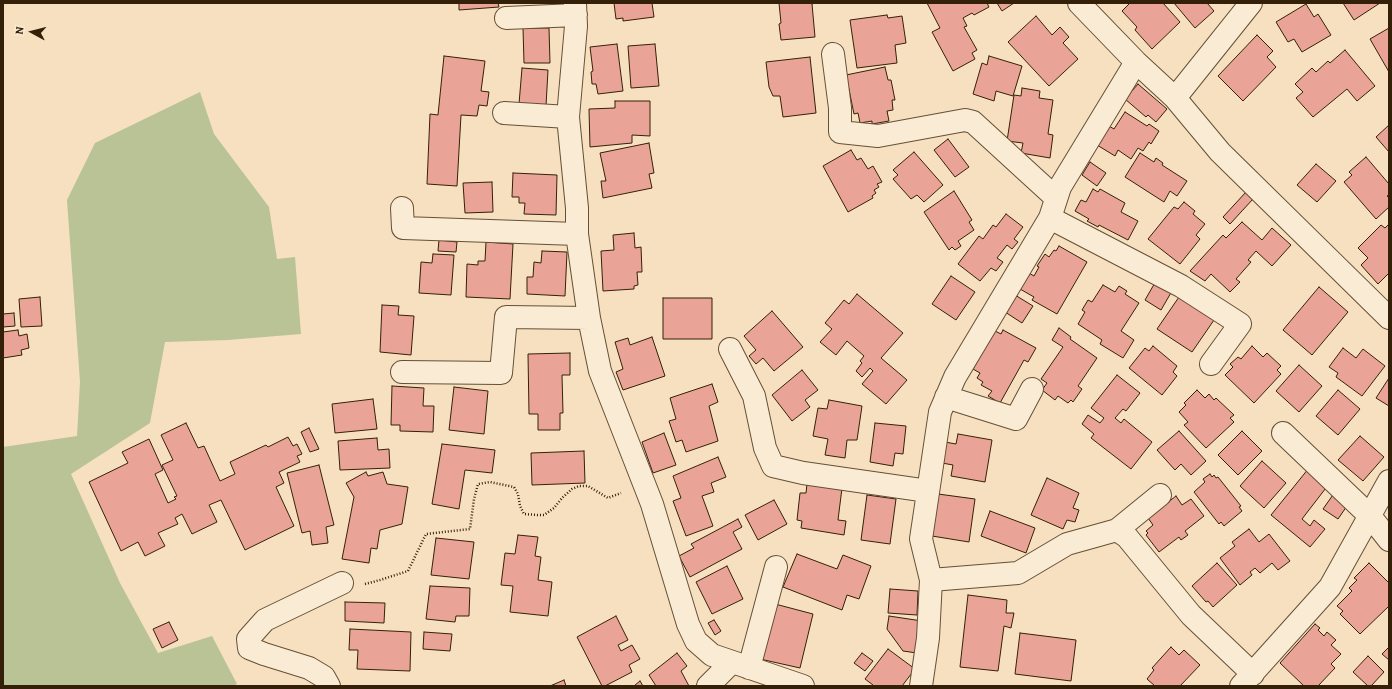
<!DOCTYPE html>
<style>
body{margin:0}
#map{position:relative;width:1392px;height:689px;overflow:hidden;background:#f7e0bf;font-family:Alegreya,serif}
canvas{display:block}
.frame{position:absolute;inset:0;border:4px solid #342009;pointer-events:none}
.north{position:absolute;left:12px;top:12px;width:40px;height:40px;-webkit-text-stroke:3px #faebd5;paint-order:stroke;rotate:277deg;font-size:11px;font-weight:700;line-height:16px;text-align:center;color:#342009}
.north::after{content:'';display:block;margin:auto;width:14px;height:18px;background:#342009;clip-path:polygon(50% 0,100% 100%,50% 72%,0 100%)}
</style>
<div id="map">
<canvas width="1392" height="689"></canvas>
<div class="frame"></div>
<div class="north">N</div>
</div>
<script>
const c = document.querySelector('canvas').getContext('2d');
c.lineJoin = 'round';
function fill(path, color) { c.fillStyle = color; c.fill(path, 'evenodd'); }
const shape = rows => new Path2D(rows.map(r => 'M' + r).join(''));
function strokePath(path, color, width, dash) { c.strokeStyle = color; c.lineWidth = width; c.lineCap = dash ? 'butt' : 'round'; c.setLineDash(dash || []); c.stroke(path); }
const green = shape([
 [200,92,214,134,269,207,277,259,295,257,301,334,228,340,165,342,150,423,71,474,120,583,158,653,212,636,237,684,233,686,3,686,3,447,77,436,80,382,67,200,95,143]
]);
const building = shape([
 [453,3,498,3,499,7,459,10,459,3,453,3],
 [614,3,652,3,654,17,623,21,623,18,616,19,614,3],
 [779,3,815,3,812,4,815,37,781,40,779,24,781,23,779,3],
 [927,3,987,3,989,7,974,15,972,13,963,18,967,26,964,27,977,50,972,53,975,59,953,71,932,32,940,28,927,3],
 [997,3,1014,3,1002,11,997,3],
 [1130,3,1163,3,1180,22,1152,49,1135,30,1137,27,1122,11,1130,3],
 [1174,3,1207,3,1214,11,1195,28,1174,3],
 [1343,3,1380,3,1354,20,1343,3],
 [1306,4,1314,17,1318,14,1331,35,1302,52,1294,39,1288,42,1276,22,1306,4],
 [887,15,888,18,902,16,906,43,895,45,897,63,857,68,850,20,887,15],
 [1036,16,1052,35,1060,27,1069,37,1063,43,1078,59,1049,86,1008,42,1036,16],
 [523,28,549,28,550,63,524,63,523,28],
 [1389,28,1389,72,1370,39,1389,28],
 [1257,35,1273,51,1267,57,1276,67,1243,101,1218,76,1257,35],
 [617,44,623,91,598,94,596,84,592,84,591,72,593,71,590,47,617,44],
 [655,44,659,86,631,88,628,46,655,44],
 [1345,50,1375,86,1357,101,1347,89,1313,117,1296,98,1303,92,1295,84,1312,68,1316,72,1328,61,1330,63,1345,50],
 [444,56,485,61,481,91,489,92,487,106,479,105,477,116,461,115,457,186,427,184,430,114,438,115,444,56],
 [989,56,1022,66,1013,96,996,91,994,101,973,94,982,63,987,65,989,56],
 [810,57,816,113,783,117,780,96,773,96,769,87,766,62,810,57],
 [885,67,888,80,891,80,895,100,892,100,893,110,887,111,889,121,872,124,872,121,860,123,858,113,854,114,846,75,885,67],
 [522,68,548,70,546,106,519,104,522,68],
 [1138,84,1167,109,1156,122,1148,115,1146,117,1125,99,1138,84],
 [1022,88,1040,91,1039,98,1053,100,1048,134,1053,135,1050,158,1021,153,1023,143,1007,141,1014,95,1021,96,1022,88],
 [615,101,650,101,650,136,632,135,632,143,590,147,589,109,615,108,615,101],
 [1125,112,1147,126,1149,124,1159,131,1151,144,1149,142,1143,151,1138,148,1131,159,1118,150,1115,156,1097,145,1109,126,1114,129,1125,112],
 [1389,125,1389,152,1376,137,1389,125],
 [948,139,969,167,955,177,934,150,948,139],
 [649,143,654,173,649,174,652,188,603,198,601,181,606,181,600,153,649,143],
 [851,150,857,160,861,158,868,169,873,166,882,182,877,184,879,187,874,190,876,193,872,196,873,198,848,212,823,166,851,150],
 [914,152,943,185,924,202,917,195,911,199,893,179,898,175,893,170,914,152],
 [1140,153,1154,162,1156,158,1163,163,1162,165,1187,181,1177,196,1170,191,1164,202,1125,177,1140,153],
 [1366,157,1389,184,1389,195,1387,196,1389,198,1389,207,1376,219,1344,182,1352,175,1349,172,1366,157],
 [1090,162,1106,173,1097,186,1082,175,1090,162],
 [1316,164,1336,181,1317,202,1297,185,1316,164],
 [513,173,557,175,556,215,524,214,525,203,519,203,519,197,512,197,513,173],
 [492,182,493,212,465,213,463,183,492,182],
 [1093,189,1098,192,1100,189,1125,203,1121,212,1138,221,1128,240,1099,225,1098,227,1087,221,1089,219,1075,211,1081,200,1086,202,1093,189],
 [954,191,972,220,969,222,974,230,958,241,961,246,955,250,952,247,949,250,924,212,954,191],
 [1246,192,1253,199,1230,224,1223,217,1246,192],
 [1184,202,1195,211,1193,214,1205,224,1196,235,1200,239,1180,264,1148,239,1174,207,1178,209,1184,202],
 [1006,214,1023,227,1014,239,1018,242,1012,249,1007,245,997,258,1003,262,996,271,991,268,980,281,958,264,979,236,983,239,993,225,996,227,1006,214],
 [1242,222,1262,240,1272,228,1291,245,1272,266,1256,251,1248,260,1251,262,1236,279,1240,282,1230,292,1211,274,1205,281,1190,271,1223,235,1226,238,1242,222],
 [1389,224,1389,273,1378,284,1361,265,1368,258,1358,248,1381,225,1385,228,1389,224],
 [634,233,635,248,641,247,642,272,637,272,638,285,634,286,634,289,603,291,601,251,614,250,613,235,634,233],
 [439,240,457,242,456,252,438,251,439,240],
 [486,242,513,244,510,299,466,297,467,264,478,265,478,261,485,261,486,242],
 [1059,246,1087,262,1057,314,1032,300,1034,297,1020,289,1029,273,1034,276,1039,267,1037,266,1045,254,1049,257,1054,250,1056,251,1059,246],
 [542,251,567,252,565,296,527,294,527,277,533,277,534,262,541,263,542,251],
 [433,254,454,255,451,295,419,293,421,262,432,263,433,254],
 [951,276,975,292,956,320,932,304,951,276],
 [1156,281,1172,291,1161,310,1145,300,1156,281],
 [1103,285,1115,292,1119,286,1127,291,1125,294,1139,303,1121,331,1134,340,1123,358,1100,344,1102,340,1078,324,1085,312,1082,310,1088,300,1092,302,1103,285],
 [1319,287,1348,312,1312,355,1283,330,1319,287],
 [857,294,903,333,881,358,907,380,886,404,862,384,873,371,870,368,862,377,856,371,862,363,860,361,864,356,847,341,836,355,820,342,832,329,825,323,844,300,849,304,857,294],
 [1015,295,1033,306,1022,323,1005,312,1015,295],
 [40,297,42,326,21,327,19,299,40,297],
 [1179,297,1214,320,1192,352,1157,329,1179,297],
 [663,298,712,298,712,339,663,339,663,298],
 [382,305,399,306,398,315,414,316,411,355,380,352,382,305],
 [772,311,803,347,774,371,763,358,756,364,749,356,756,350,744,336,772,311],
 [14,313,15,326,3,327,3,314,14,313],
 [1059,328,1071,337,1070,339,1097,358,1078,386,1082,389,1073,402,1071,400,1068,403,1058,396,1055,400,1042,390,1047,383,1041,379,1063,347,1052,340,1059,328],
 [18,330,19,336,27,334,29,348,21,350,22,355,3,358,3,332,18,330],
 [1003,330,1036,348,1028,362,1024,360,1000,403,988,396,992,391,981,385,983,382,977,378,980,373,973,369,995,331,1001,334,1003,330],
 [652,337,665,376,623,390,616,372,623,369,615,342,628,338,630,345,652,337],
 [1153,346,1177,366,1173,372,1177,376,1162,395,1129,368,1145,348,1149,351,1153,346],
 [1252,346,1263,357,1267,353,1281,366,1277,370,1281,374,1254,403,1225,375,1233,367,1230,364,1238,357,1241,359,1252,346],
 [1343,348,1356,358,1363,349,1385,366,1362,396,1336,377,1338,373,1329,367,1343,348],
 [570,353,570,375,562,375,563,413,560,413,560,430,538,430,538,414,529,414,528,354,570,353],
 [1299,365,1322,386,1299,412,1276,391,1299,365],
 [802,370,818,390,805,400,810,407,792,421,772,395,802,370],
 [1117,375,1140,393,1126,411,1123,409,1115,418,1121,423,1124,419,1152,442,1131,469,1091,438,1094,434,1082,424,1088,415,1100,423,1104,418,1091,408,1117,375],
 [1389,378,1389,406,1376,398,1389,378],
 [712,384,718,402,709,406,718,441,686,452,682,440,676,442,669,421,676,419,670,398,712,384],
 [392,386,424,388,423,406,434,406,433,432,400,431,400,425,391,425,392,386],
 [454,387,488,391,484,434,449,430,454,387],
 [1197,390,1205,398,1209,394,1214,400,1216,398,1234,415,1230,418,1234,422,1206,448,1184,425,1188,422,1179,412,1186,405,1184,403,1197,390],
 [1338,390,1360,409,1338,435,1316,416,1338,390],
 [373,399,377,429,335,433,332,404,373,399],
 [829,400,862,406,857,440,847,440,845,458,825,455,828,439,813,436,818,408,827,409,829,400],
 [186,423,198,448,204,446,220,481,235,474,230,462,266,445,268,447,288,437,293,446,297,444,302,454,297,456,300,462,279,472,284,483,276,487,294,526,245,550,221,500,209,505,217,522,192,534,182,514,175,518,178,524,158,533,165,546,145,556,138,542,121,551,89,482,128,463,122,452,149,439,163,470,155,474,168,503,176,499,174,497,177,496,162,465,173,460,161,435,186,423],
 [875,423,906,426,903,454,895,453,893,466,870,462,875,423],
 [309,428,319,449,310,452,301,432,309,428],
 [1179,431,1206,461,1191,475,1181,464,1175,470,1157,450,1179,431],
 [1242,431,1262,451,1238,475,1218,455,1242,431],
 [664,433,676,465,653,473,642,442,664,433],
 [958,434,992,440,985,482,951,476,953,465,942,463,945,442,956,444,958,434],
 [1360,436,1384,457,1363,481,1338,460,1360,436],
 [377,438,378,450,389,449,390,468,340,470,338,441,377,438],
 [442,444,495,450,492,473,465,470,459,509,432,504,442,444],
 [584,451,585,483,532,485,531,453,584,451],
 [718,457,726,477,711,483,714,492,702,496,713,526,686,536,673,501,681,498,673,476,718,457],
 [1262,461,1286,483,1264,508,1240,486,1262,461],
 [319,465,334,525,326,527,328,543,312,545,310,531,302,533,287,473,319,465],
 [1309,468,1329,484,1302,519,1310,526,1314,520,1325,529,1310,547,1271,515,1309,468],
 [366,472,368,476,383,472,387,484,408,487,402,524,380,530,377,549,371,548,369,563,342,559,354,497,346,483,366,472],
 [1210,474,1212,477,1214,475,1216,478,1218,477,1241,506,1239,507,1242,511,1224,526,1221,522,1219,524,1194,492,1205,482,1203,479,1210,474],
 [1047,478,1079,493,1073,508,1079,510,1075,522,1067,520,1063,529,1031,515,1047,478],
 [807,484,842,488,838,520,846,521,844,535,801,528,802,521,797,520,800,493,806,493,807,484],
 [1335,492,1349,503,1338,519,1323,509,1335,492],
 [938,494,975,499,969,542,932,536,938,494],
 [867,495,896,499,890,544,861,540,867,495],
 [1176,496,1182,505,1191,499,1204,516,1185,531,1188,535,1181,540,1179,537,1159,552,1146,535,1148,533,1146,531,1153,525,1148,518,1176,496],
 [774,500,787,524,758,540,745,515,774,500],
 [990,511,1035,528,1026,553,981,536,990,511],
 [738,519,742,527,733,532,742,549,690,577,679,556,694,548,691,544,738,519],
 [1249,529,1259,542,1269,534,1290,561,1278,570,1272,563,1260,573,1255,568,1250,572,1252,575,1240,585,1220,558,1235,546,1232,542,1249,529],
 [518,535,538,537,535,556,541,557,538,580,552,582,548,616,510,612,513,586,501,585,505,553,515,554,518,535],
 [436,538,474,542,469,579,431,575,436,538],
 [797,554,837,569,843,555,871,566,859,599,847,595,842,610,783,587,797,554],
 [1217,563,1237,585,1213,607,1208,601,1206,602,1192,586,1217,563],
 [1369,563,1389,583,1389,606,1360,634,1340,614,1343,611,1337,606,1352,591,1349,588,1357,580,1354,578,1369,563],
 [727,566,743,599,712,614,696,582,727,566],
 [430,586,470,588,469,616,456,616,455,622,426,619,430,586],
 [890,589,918,591,917,615,888,613,890,589],
 [968,595,1007,600,1006,613,1014,613,1011,628,1004,626,998,671,960,667,968,595],
 [345,602,385,603,384,623,345,621,345,602],
 [775,604,813,614,800,668,760,659,775,604],
 [616,616,628,640,618,645,621,651,632,645,640,659,629,665,632,672,605,686,602,686,577,637,616,616],
 [889,616,922,621,917,653,903,651,887,629,889,616],
 [714,620,721,631,715,635,708,623,714,620],
 [169,622,178,640,162,648,153,629,169,622],
 [1315,624,1320,628,1318,630,1324,636,1327,632,1336,640,1331,645,1341,654,1331,664,1335,668,1318,686,1304,686,1280,663,1315,624],
 [350,629,411,632,410,671,357,669,358,650,349,650,350,629],
 [424,632,452,634,450,651,423,649,424,632],
 [1020,633,1076,640,1071,681,1015,674,1020,633],
 [1171,647,1179,655,1184,650,1200,665,1180,686,1155,686,1147,679,1154,670,1152,668,1171,647],
 [1389,647,1389,660,1382,654,1389,647],
 [888,649,915,669,902,686,873,686,873,685,865,679,888,649],
 [677,653,687,666,681,671,689,686,656,686,649,675,677,653],
 [862,653,873,661,865,671,854,663,862,653],
 [1368,656,1384,672,1371,686,1368,686,1353,672,1368,656],
 [564,680,566,686,550,686,564,680],
 [640,681,643,686,634,686,640,681]
]);
const path = shape([
 [365,584,380,580,408,571,426,534,470,529,474,499,478,484,490,482,514,487,518,494,520,506,524,514,537,515,544,515,554,508,562,498,572,489,579,486,588,486,608,498,621,493]
]);
const minor = shape([
 [575,3,576,26,568,117,577,208,577,234,589,318,600,371,652,504,688,624,696,641,712,655,803,686],
 [1079,3,1136,62,1175,98,1220,152,1389,318],
 [506,18,576,15],
 [833,54,840,108,840,132,878,136,965,120,973,122,1056,198],
 [1175,98,1251,3],
 [504,113,568,117],
 [402,208,403,228,577,234],
 [1050,218,1181,286,1240,324,1211,364],
 [730,349,754,396,765,448,773,466,803,473,928,491],
 [402,372,501,373,506,317,589,318],
 [946,397,1016,419,1032,389],
 [1283,433,1370,516,1389,540],
 [1117,530,1160,495],
 [931,580,1018,573,1067,544,1117,530,1127,537,1191,615,1253,674],
 [749,668,776,567],
 [329,686,324,677,309,668,264,654,249,648,248,639,265,620,342,583],
 [708,686,732,662],
 [921,686,928,638,931,580,921,539,940,412,955,377,1050,218,1060,187,1136,62],
 [1241,686,1330,587,1389,481]
]);
fill(green, '#b9c395');
fill(building, '#eaa497');
strokePath(building, '#342009', 1);
strokePath(minor, '#655036', 24);
strokePath(path, '#342009', 2.5, [1, 2]);
strokePath(minor, '#faebd5', 22);
</script>
